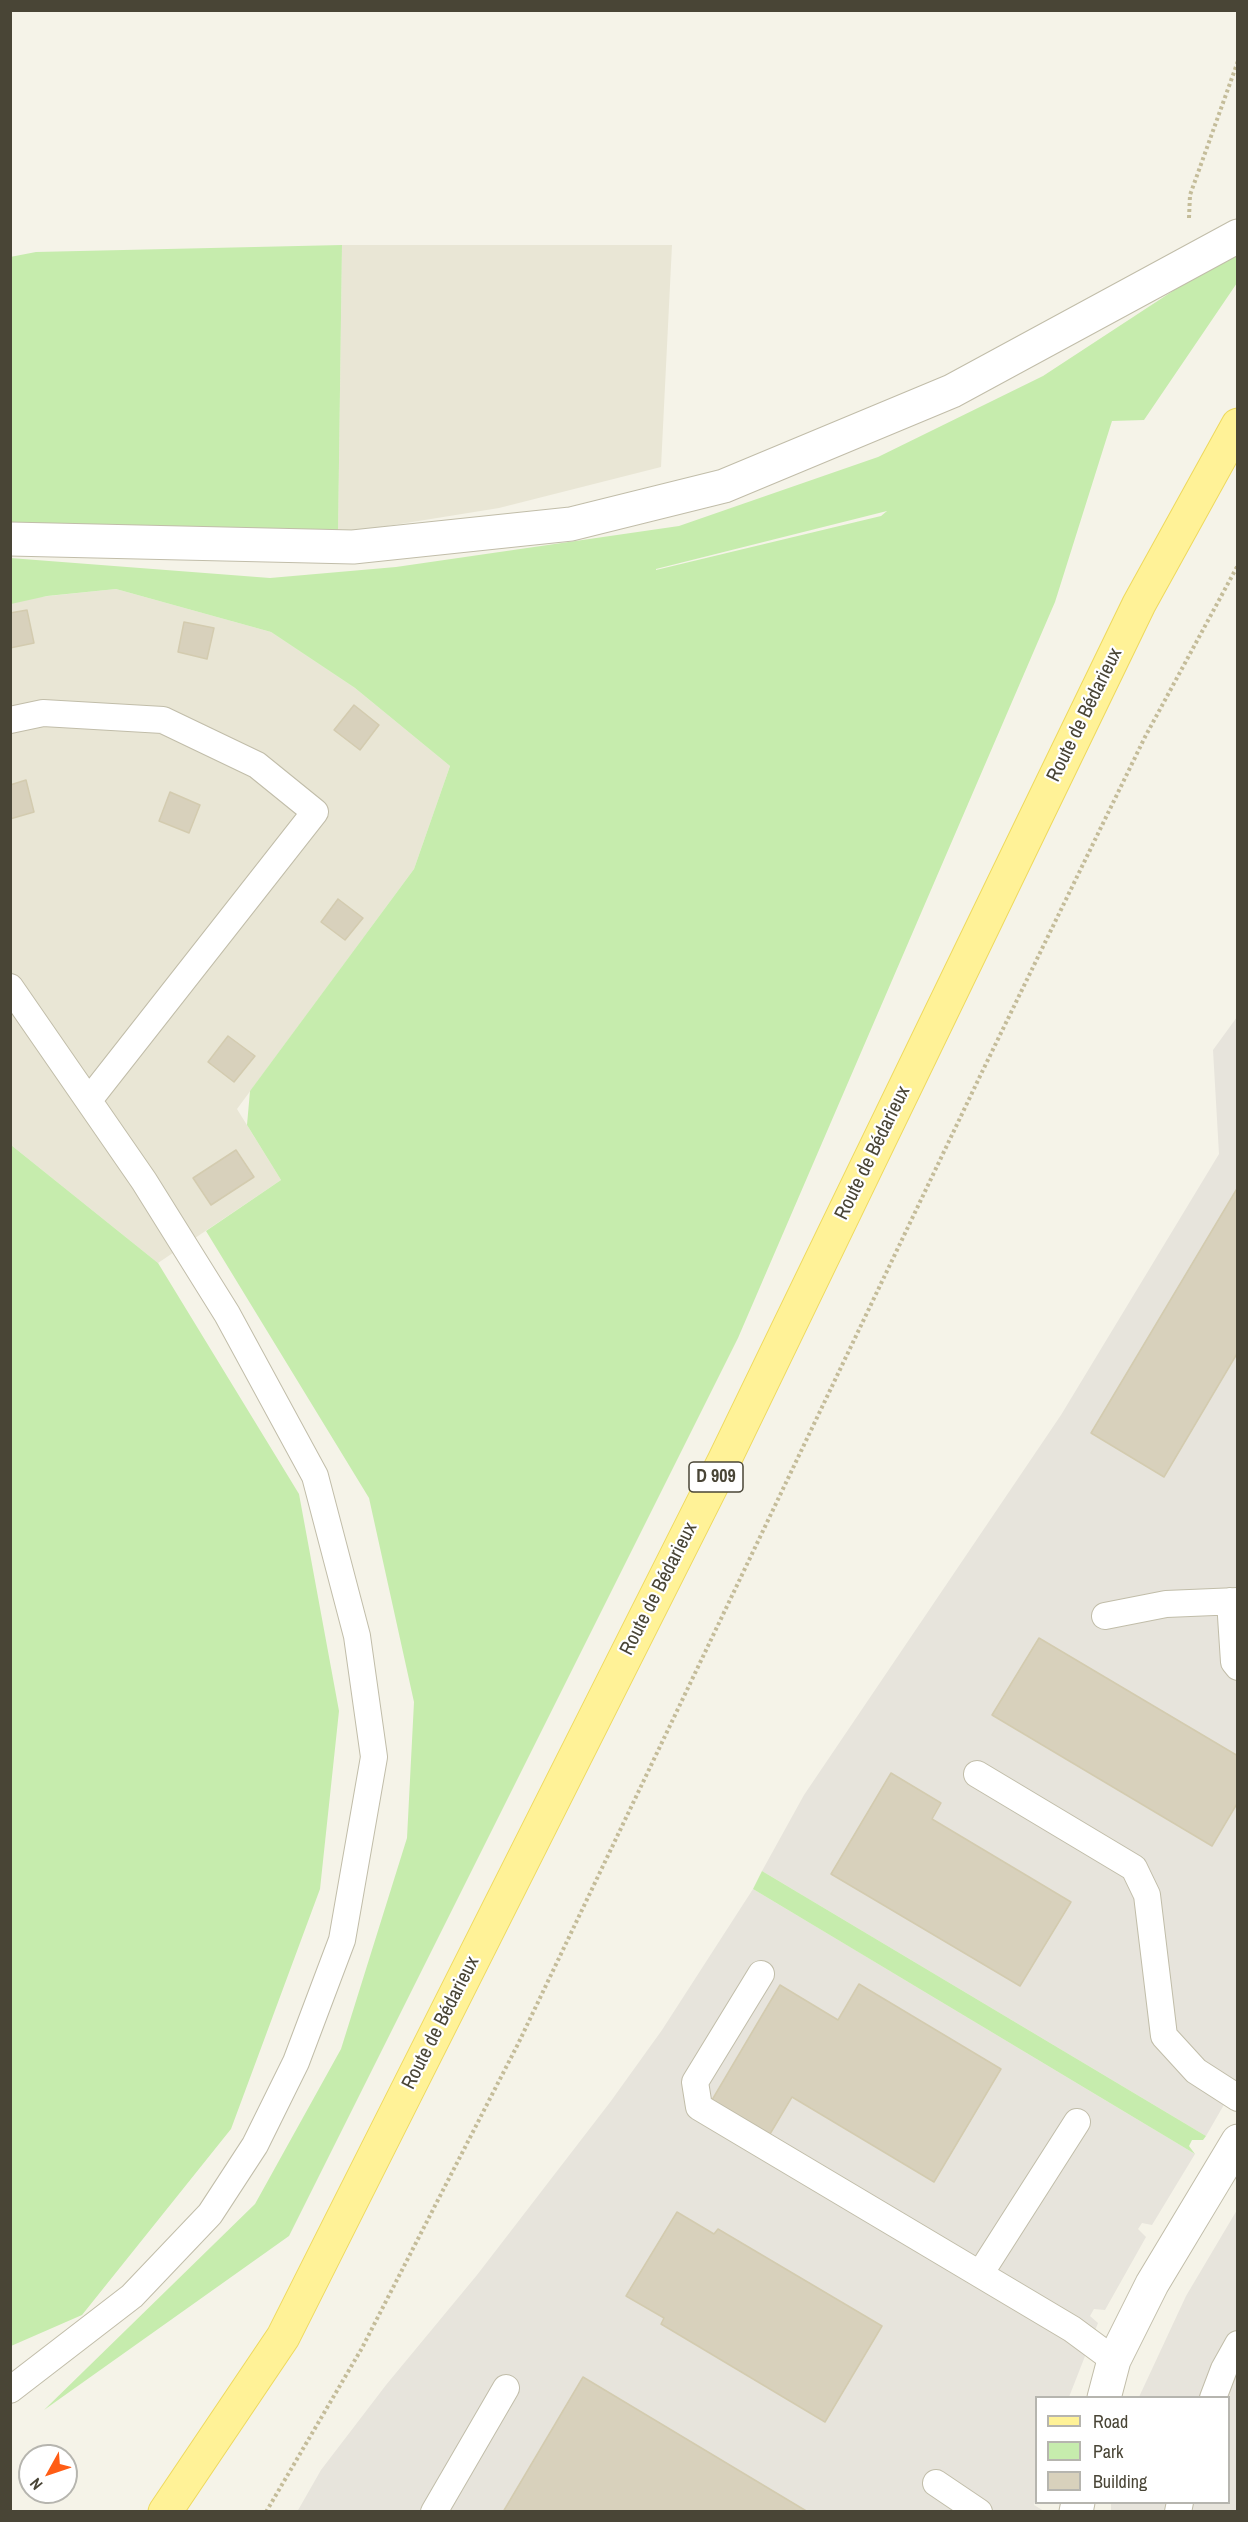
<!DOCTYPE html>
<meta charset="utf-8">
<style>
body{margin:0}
#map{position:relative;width:1248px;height:2522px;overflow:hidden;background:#f5f3e8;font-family:"Archivo Narrow",sans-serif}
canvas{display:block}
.frame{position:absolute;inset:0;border:12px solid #494536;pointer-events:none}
.legend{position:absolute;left:1035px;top:2396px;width:195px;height:108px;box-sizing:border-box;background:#fff;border:2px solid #b6b5af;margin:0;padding:8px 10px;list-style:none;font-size:18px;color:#494536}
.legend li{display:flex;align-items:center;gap:12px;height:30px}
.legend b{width:30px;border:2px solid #b6b5af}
.north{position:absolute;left:18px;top:2444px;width:60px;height:60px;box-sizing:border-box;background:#fff;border:2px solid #b6b5af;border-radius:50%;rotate:230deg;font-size:16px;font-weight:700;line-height:24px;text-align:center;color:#494536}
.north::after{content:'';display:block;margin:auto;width:21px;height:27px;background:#ff5d15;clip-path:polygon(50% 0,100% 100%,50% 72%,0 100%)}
</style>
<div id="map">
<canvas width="1248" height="2522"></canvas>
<div class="frame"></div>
<ul class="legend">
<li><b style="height:8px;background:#fff297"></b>Road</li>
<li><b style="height:16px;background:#c6ecad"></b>Park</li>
<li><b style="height:16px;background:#d8d1bc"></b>Building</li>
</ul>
<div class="north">N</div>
</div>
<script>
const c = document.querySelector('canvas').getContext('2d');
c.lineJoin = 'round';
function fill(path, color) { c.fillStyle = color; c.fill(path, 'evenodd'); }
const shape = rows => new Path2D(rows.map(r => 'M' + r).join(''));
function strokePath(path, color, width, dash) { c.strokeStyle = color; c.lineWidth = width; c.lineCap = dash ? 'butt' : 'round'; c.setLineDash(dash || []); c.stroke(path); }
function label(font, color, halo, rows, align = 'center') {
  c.font = font + ' "Archivo Narrow",sans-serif'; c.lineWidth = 4.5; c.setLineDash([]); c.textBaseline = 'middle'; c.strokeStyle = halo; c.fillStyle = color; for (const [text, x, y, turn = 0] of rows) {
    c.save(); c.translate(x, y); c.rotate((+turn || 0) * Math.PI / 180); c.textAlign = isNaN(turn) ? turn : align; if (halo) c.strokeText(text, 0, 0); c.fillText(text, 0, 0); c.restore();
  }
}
const residential = shape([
 [342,245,672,245,661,467,499,508,338,534],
 [116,589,271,632,355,688,450,766,414,869,237,1109,281,1180,158,1263,11,1145,10,600]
]);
const industrial = shape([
 [1237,1017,1237,2082,1206,2136,762,1871,804,1795,1061,1415,1219,1154,1213,1050],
 [753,1889,1195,2154,1152,2225,1142,2223,1138,2229,1146,2237,1105,2310,1094,2309,1090,2316,1098,2323,1069,2397,1036,2398,1036,2498,1034,2505,1044,2511,297,2512,321,2470,386,2385,477,2275,611,2101,662,2030],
 [1237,2210,1237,2511,1111,2512,1111,2503,1228,2502,1228,2398,1139,2397,1186,2296]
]);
const green = shape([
 [342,245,338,534,11,523,10,257,36,252],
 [1237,249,1237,283,1144,420,1112,421,1055,602,738,1338,289,2236,44,2410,255,2204,341,2049,407,1838,414,1702,369,1498,206,1231,281,1180,247,1125,250,1091,414,869,450,766,355,688,271,632,116,589,47,596,11,604,10,558,270,578,396,567,679,526,878,457,1043,376],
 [887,511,881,516,656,570,656,569],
 [11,1145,158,1263,299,1494,339,1711,320,1889,231,2129,82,2315,11,2346],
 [762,1871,1206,2136,1203,2140,1192,2140,1189,2146,1195,2154,753,1889]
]);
const building = shape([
 [27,610,34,643,10,648,10,613,27,610],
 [184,622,214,628,207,659,178,652,184,622],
 [354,705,379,725,360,750,334,730,354,705],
 [26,780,34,812,10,819,10,785,26,780],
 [170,792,200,805,189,833,159,821,170,792],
 [338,899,363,918,345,940,321,922,338,899],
 [228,1036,255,1056,234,1082,208,1062,228,1036],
 [236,1150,254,1177,211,1205,193,1178,236,1150],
 [1238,1187,1238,1352,1164,1477,1091,1433,1238,1187],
 [1039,1638,1238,1756,1238,1802,1212,1846,992,1715,1039,1638],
 [891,1773,941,1803,932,1819,1071,1902,1020,1986,831,1874,891,1773],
 [859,1984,1001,2069,934,2182,792,2097,770,2134,712,2100,780,1985,838,2020,859,1984],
 [677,2212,714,2234,718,2229,882,2326,825,2422,661,2324,664,2318,626,2296,677,2212],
 [583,2377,808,2512,503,2512,583,2377]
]);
const path = shape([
 [1189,218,1190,195,1238,61],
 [266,2512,362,2348,518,2044,982,1072,1145,737,1238,565]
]);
const service = shape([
 [10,720,43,713,163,720,257,765,315,812,89,1100],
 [10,987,144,1181,227,1314,315,1476,357,1636,374,1757,342,1940,296,2062,255,2145,210,2214,132,2296,10,2390],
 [1230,1601,1234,1662,1238,1667],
 [1105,1616,1166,1604,1238,1601],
 [977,1774,1134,1868,1147,1895,1164,2036,1196,2071,1238,2098],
 [761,1974,695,2082,699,2107,1072,2329,1114,2360],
 [980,2274,1077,2122],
 [1213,2398,1224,2369,1238,2344],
 [936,2483,979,2512],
 [434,2512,506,2388],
 [1178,2512,1180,2502]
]);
const minor = shape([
 [10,539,353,547,571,524,724,486,952,391,1238,236],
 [1104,2398,1114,2360,1152,2284,1238,2141],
 [1076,2512,1078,2502]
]);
const primary = shape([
 [165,2512,283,2337,724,1461,1139,604,1238,425]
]);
const shields = [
 [716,1477,54]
];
const shieldNames = [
 ["D 909",716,1477]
];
const streetNames = [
 ["Route de Bédarieux",1085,715,-64],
 ["Route de Bédarieux",873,1153,-64],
 ["Route de Bédarieux",659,1589,-63],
 ["Route de Bédarieux",441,2023,-63]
];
fill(residential, '#e9e6d5');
fill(industrial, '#e7e4dc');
fill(green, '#c6ecad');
fill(building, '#d8d1bc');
strokePath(building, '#d3cbaf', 1.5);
strokePath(service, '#c1bda9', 28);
strokePath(minor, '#c1bda9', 35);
strokePath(primary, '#eed95d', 35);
strokePath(path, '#c4bc99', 4, [3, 3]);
strokePath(service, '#fff', 26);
strokePath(minor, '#fff', 33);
strokePath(primary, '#fff297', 33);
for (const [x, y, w] of shields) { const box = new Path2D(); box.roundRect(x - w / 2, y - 15, w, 30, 4.5); c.fillStyle = '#fff'; c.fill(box); strokePath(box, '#494536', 1.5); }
label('bold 18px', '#494536', null, shieldNames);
label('20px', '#494536', '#fff', streetNames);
</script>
